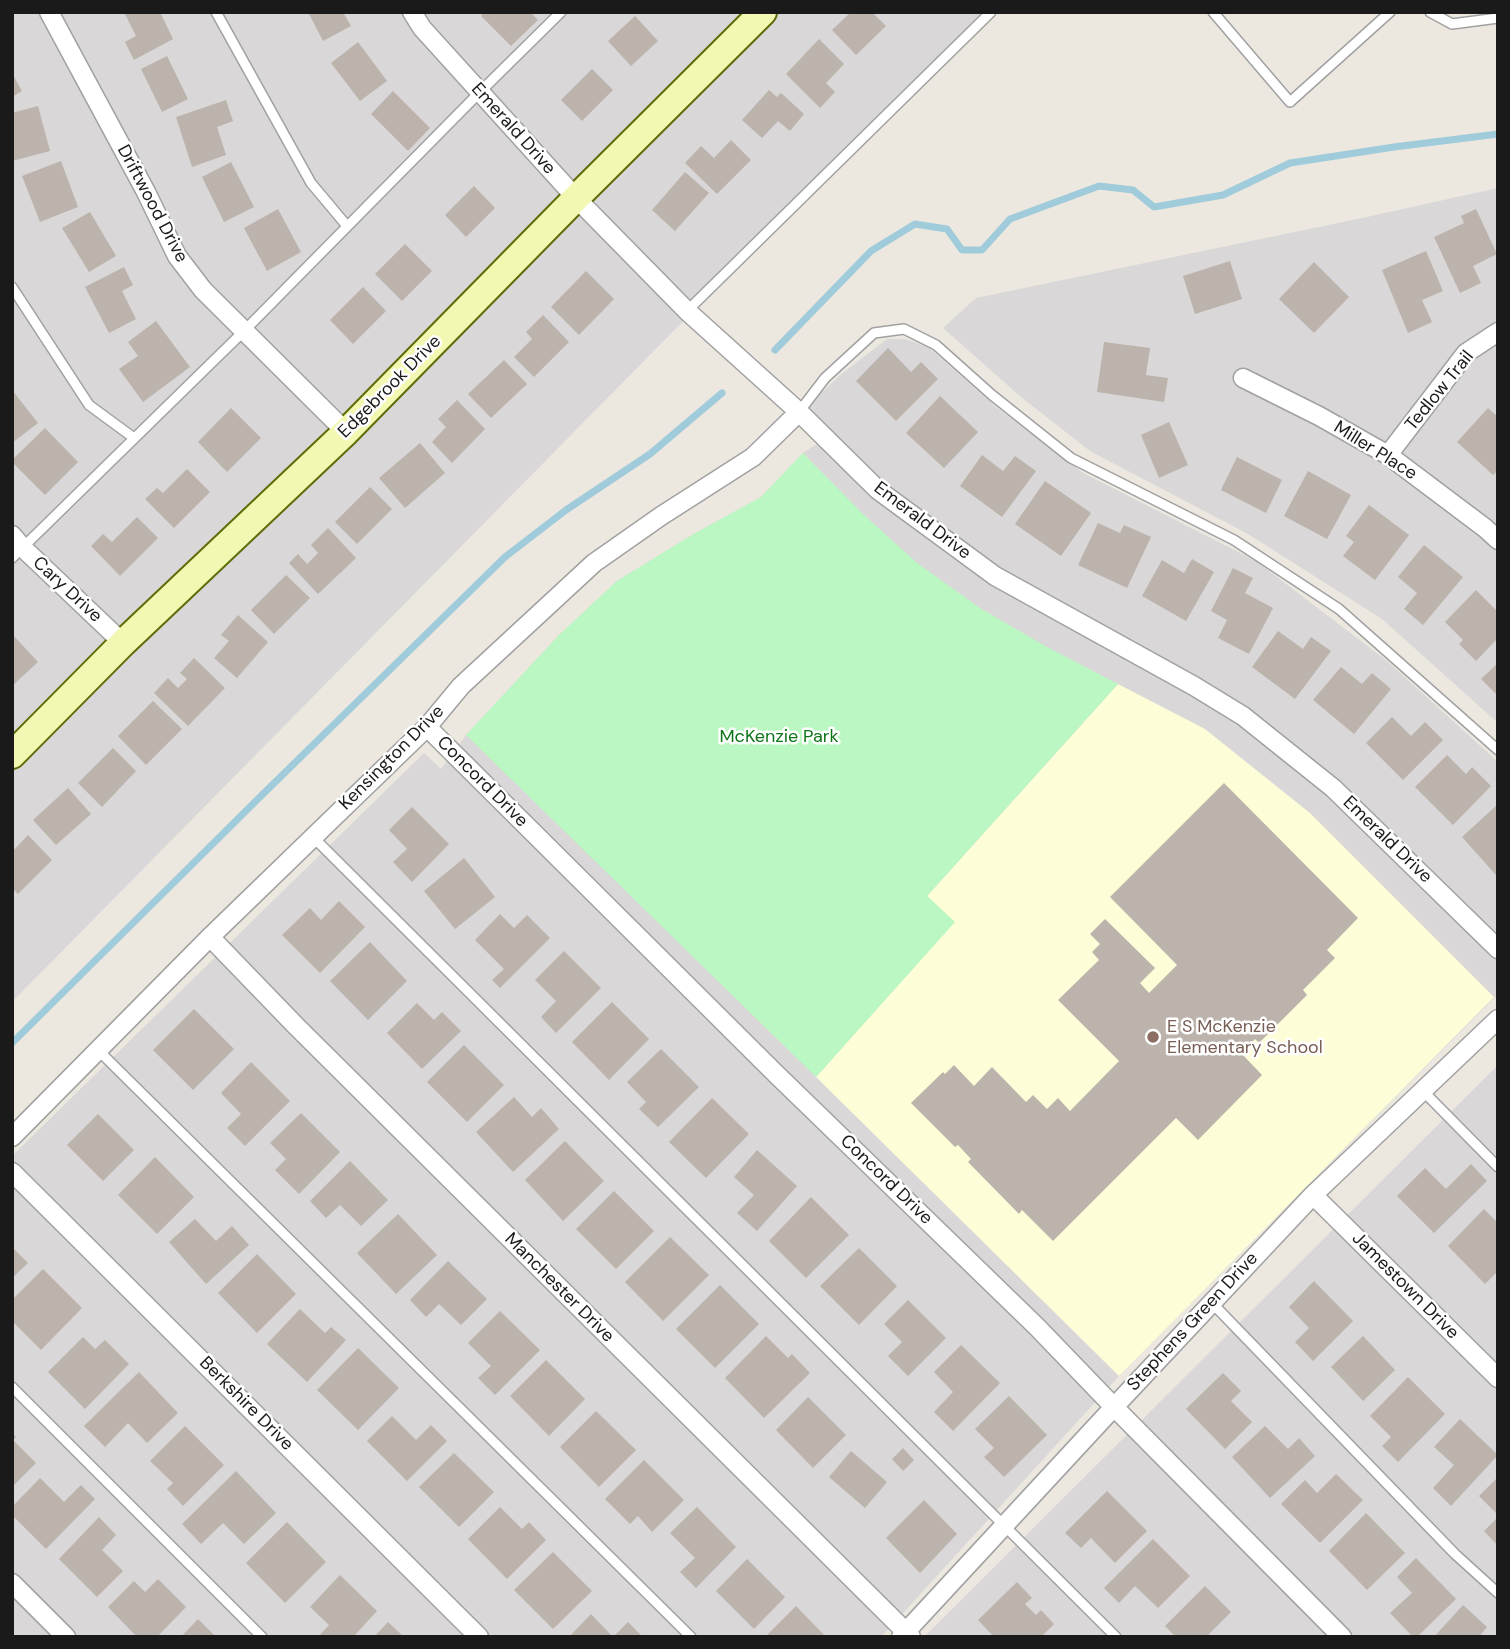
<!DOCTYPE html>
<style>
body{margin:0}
#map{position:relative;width:1510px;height:1649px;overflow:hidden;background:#ece8e0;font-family:"DM Sans",sans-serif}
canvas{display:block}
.frame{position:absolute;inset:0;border:14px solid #1a1a1a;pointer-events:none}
</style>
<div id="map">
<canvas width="1510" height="1649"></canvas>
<div class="frame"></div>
</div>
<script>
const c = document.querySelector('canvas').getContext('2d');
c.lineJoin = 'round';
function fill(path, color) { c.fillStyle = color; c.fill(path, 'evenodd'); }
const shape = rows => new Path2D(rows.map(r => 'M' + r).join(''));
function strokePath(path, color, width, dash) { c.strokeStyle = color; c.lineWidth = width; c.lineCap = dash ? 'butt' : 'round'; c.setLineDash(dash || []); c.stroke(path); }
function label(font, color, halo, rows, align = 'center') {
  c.font = font + ' "DM Sans",sans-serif'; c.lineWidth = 5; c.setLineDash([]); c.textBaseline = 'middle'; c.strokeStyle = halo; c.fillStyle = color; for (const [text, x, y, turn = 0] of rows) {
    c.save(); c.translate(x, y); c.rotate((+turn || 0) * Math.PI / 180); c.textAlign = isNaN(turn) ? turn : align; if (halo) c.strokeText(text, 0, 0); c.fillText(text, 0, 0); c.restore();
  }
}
const residential = shape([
 [12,12,988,12,12,1002],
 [1498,188,1498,723,1382,619,1248,534,1090,451,1021,397,943,328,976,298,1367,217],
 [887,339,905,339,928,347,997,408,1083,473,1256,561,1387,661,1498,762,1498,994,1119,1376,883,1635,884,1637,12,1637,12,1156,424,753,441,769,466,735,559,635,617,581,692,535,761,497,803,453,834,433,809,407,820,394,844,372],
 [1498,1065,1498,1637,924,1637]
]);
const education = shape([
 [1118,684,1205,729,1310,813,1494,997,1119,1376,816,1077,954,922,927,896]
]);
const park = shape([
 [803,453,863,514,917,563,980,608,1047,647,1118,684,927,896,955,922,816,1077,466,735,559,635,617,581,692,535,761,497]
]);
const stream = shape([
 [775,350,871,251,915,224,947,229,962,250,982,250,1010,219,1099,186,1133,190,1154,207,1223,195,1290,163,1394,147,1498,134],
 [12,1043,263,794,505,557,566,510,650,454,722,393]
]);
const building = shape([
 [124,12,160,12,173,39,134,60,125,42,136,36],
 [308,12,343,12,351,26,323,41],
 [484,12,530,12,538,20,511,46,481,16],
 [851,12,872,12,886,26,856,55,832,30],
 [635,16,658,41,631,66,608,41],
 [819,39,844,64,826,83,835,92,820,108,786,74],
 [358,42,387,81,360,101,331,63],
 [167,56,188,99,162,112,141,69],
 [592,69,613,90,582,121,561,100],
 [12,73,22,91,12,97],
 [769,90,777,97,781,93,804,114,790,131,778,121,762,138,742,120],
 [393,91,430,128,408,151,371,114],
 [226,100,233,121,217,127,226,155,192,167,176,117],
 [38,106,50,151,12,161,12,113],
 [731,140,751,160,717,194,685,163,701,146,714,158],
 [61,161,78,207,40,222,22,176],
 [231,162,254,207,224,222,202,177],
 [685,172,709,193,675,231,652,210],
 [474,186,495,208,466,237,445,215],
 [278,209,301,252,267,271,244,228],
 [1476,209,1497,254,1473,266,1481,283,1460,293,1434,237,1464,223,1461,216],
 [90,212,116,256,89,272,62,228],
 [405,244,432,271,402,301,375,274],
 [1426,251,1443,291,1422,300,1432,322,1408,333,1382,270],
 [1230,261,1242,299,1195,314,1183,276],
 [1314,262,1349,297,1314,333,1279,299],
 [124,267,133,285,122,291,136,319,109,333,85,287],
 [586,271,614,299,579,335,551,307],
 [363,287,386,311,353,344,330,320],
 [543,315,569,342,534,377,514,357,532,339,526,332],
 [156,321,190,367,143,402,119,369,138,356,128,342],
 [1104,342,1150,348,1146,375,1168,378,1164,402,1097,392],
 [888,348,911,372,921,362,938,379,896,421,856,381],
 [504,360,527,384,491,418,468,394],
 [12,390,38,423,12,443],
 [940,396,978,432,944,468,906,433],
 [457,400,485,429,452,463,432,442,446,427,438,419],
 [231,408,261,438,227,472,198,442],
 [1488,408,1498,417,1498,470,1493,475,1457,442],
 [1169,422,1188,465,1159,478,1141,435],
 [45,428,78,462,45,495,12,462,12,460],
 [420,443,445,473,405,508,379,478],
 [982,455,1003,471,1015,456,1036,471,1002,517,960,486],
 [1237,457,1282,480,1266,513,1221,490],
 [187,469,210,492,174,528,145,499,157,488,163,493],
 [1308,471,1351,495,1327,539,1284,516],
 [1045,481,1091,513,1061,556,1015,524],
 [370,487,392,509,357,544,335,522],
 [1369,505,1409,535,1375,580,1343,556,1354,542,1346,536],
 [137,517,158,538,120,576,91,546,103,534,112,542],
 [1098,523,1120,533,1124,525,1151,537,1127,588,1078,565],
 [328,528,356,558,318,594,289,563,298,554,307,564,318,553,311,545],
 [1424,545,1463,577,1423,625,1404,609,1417,593,1398,577],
 [1192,559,1214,572,1186,621,1142,596,1162,560,1184,573],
 [1233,568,1253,578,1245,593,1273,608,1249,654,1218,638,1227,620,1211,611],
 [286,575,310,598,274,634,251,610],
 [1476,590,1498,612,1498,638,1476,661,1459,644,1463,640,1445,622],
 [238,615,268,642,237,678,214,658,229,641,221,635],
 [1278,631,1303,649,1311,637,1331,651,1295,699,1252,667],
 [12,634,38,662,12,686],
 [194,658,225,688,188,726,154,693,168,678,178,688,187,679,180,673],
 [1498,663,1498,696,1481,679],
 [1341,667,1362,684,1372,673,1391,689,1354,734,1313,700],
 [153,701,182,729,146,765,118,736],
 [1392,717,1411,736,1425,722,1443,740,1403,780,1366,743],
 [113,748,136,771,102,807,78,783],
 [1447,755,1466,774,1472,767,1491,786,1453,825,1415,787],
 [1224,783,1358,918,1327,950,1335,958,1303,990,1307,995,1259,1043,1255,1039,1241,1053,1262,1075,1198,1140,1176,1118,1053,1241,1022,1210,1019,1214,968,1162,971,1159,958,1145,955,1147,911,1103,943,1072,945,1074,954,1065,974,1086,992,1067,1026,1102,1033,1095,1047,1109,1058,1098,1070,1111,1119,1061,1058,1000,1099,960,1092,952,1100,944,1090,934,1105,919,1155,968,1140,983,1149,993,1177,965,1110,897],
 [68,788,91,814,56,845,33,820],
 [1498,804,1498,873,1496,875,1462,837],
 [412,807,449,844,412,882,393,862,407,849,389,830],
 [28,835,52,860,18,894,12,888,12,852],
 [464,858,495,897,455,929,424,891],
 [339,901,365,927,320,973,282,935,310,908,321,920],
 [500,914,514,928,527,915,550,938,500,988,492,980,504,969,475,940],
 [370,942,407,981,368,1020,330,981],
 [564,951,601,988,556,1033,541,1017,556,1001,535,980],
 [612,1002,649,1039,609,1080,572,1042],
 [417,1003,434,1020,442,1012,461,1031,422,1069,387,1033],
 [194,1009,234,1049,193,1090,153,1050],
 [464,1045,504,1085,467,1122,427,1082],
 [661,1049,699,1087,658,1127,639,1109,646,1102,627,1082],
 [251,1062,290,1101,245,1146,227,1128,241,1114,221,1093],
 [514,1097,532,1117,541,1108,559,1129,513,1172,476,1132],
 [712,1098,749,1134,706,1178,669,1142],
 [301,1113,340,1152,299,1194,275,1170,286,1159,270,1143],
 [98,1114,134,1150,103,1181,67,1145],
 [565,1141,604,1181,563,1221,525,1180],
 [757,1150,797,1186,757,1231,737,1213,754,1195,734,1177],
 [155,1157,194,1197,157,1234,118,1195],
 [350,1161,388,1200,361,1226,340,1205,326,1218,310,1201],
 [1471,1164,1487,1181,1434,1233,1397,1196,1425,1168,1446,1189],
 [614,1191,654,1231,616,1269,576,1229],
 [811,1197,849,1235,806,1278,769,1241],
 [1484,1209,1498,1223,1498,1271,1485,1284,1448,1246],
 [398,1214,437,1255,396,1294,357,1253],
 [195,1219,216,1241,232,1226,249,1245,206,1284,169,1242],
 [670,1237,709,1275,663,1321,625,1282],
 [12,1247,28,1263,12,1278],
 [859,1248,897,1286,859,1325,820,1286],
 [257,1254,296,1294,257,1333,218,1293],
 [448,1261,487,1299,461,1325,439,1304,426,1317,410,1300],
 [43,1269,82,1308,41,1350,12,1321,12,1300],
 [1314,1281,1353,1321,1313,1361,1295,1342,1309,1328,1289,1307],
 [720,1285,759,1324,715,1368,676,1329],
 [908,1300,946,1338,908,1376,888,1356,902,1342,884,1324],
 [300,1309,325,1333,331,1327,346,1340,307,1382,267,1344],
 [500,1311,540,1350,495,1395,478,1378,491,1366,468,1343],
 [766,1336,788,1358,792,1354,810,1373,764,1418,725,1378],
 [1363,1336,1395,1370,1363,1401,1331,1367],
 [83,1337,95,1349,105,1340,129,1364,85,1409,48,1372],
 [961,1345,1000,1383,953,1431,934,1412,953,1392,934,1372],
 [358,1348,399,1388,358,1430,317,1390],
 [546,1360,585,1399,549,1436,510,1396],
 [139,1372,178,1413,147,1443,128,1423,105,1447,84,1426],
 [1223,1373,1241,1391,1231,1401,1252,1422,1225,1449,1186,1409],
 [1408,1377,1445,1414,1398,1462,1382,1446,1391,1437,1370,1416],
 [1009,1396,1047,1435,1004,1477,984,1457,994,1448,975,1429],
 [808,1397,846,1435,813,1468,776,1430],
 [596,1411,636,1450,599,1487,560,1447],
 [392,1416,416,1440,431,1425,447,1441,407,1481,367,1441],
 [1460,1419,1498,1455,1451,1506,1433,1488,1454,1465,1434,1447],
 [185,1426,224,1465,183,1506,167,1489,173,1483,150,1461],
 [1265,1426,1288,1449,1299,1438,1315,1456,1270,1498,1232,1457],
 [12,1433,16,1437,13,1440,36,1463,12,1487],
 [903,1448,914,1460,903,1471,892,1459],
 [851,1451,887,1482,865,1508,829,1477],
 [454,1453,494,1492,459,1527,419,1487],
 [644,1460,684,1500,652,1532,638,1516,630,1524,605,1499],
 [236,1471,276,1513,244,1544,223,1523,201,1544,182,1524],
 [1336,1474,1363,1500,1320,1543,1281,1504,1305,1480,1317,1493],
 [1498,1477,1498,1515,1479,1496],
 [40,1478,64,1502,81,1485,95,1499,46,1549,12,1515,12,1507],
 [1107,1491,1147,1531,1115,1563,1091,1538,1081,1548,1065,1533],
 [924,1500,957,1534,920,1573,886,1538],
 [500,1507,522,1529,529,1522,546,1540,507,1579,468,1539],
 [697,1507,736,1547,696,1588,680,1572,695,1558,670,1533],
 [1366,1513,1405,1553,1367,1590,1329,1551],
 [99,1517,116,1535,102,1550,123,1571,97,1597,59,1559],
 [1498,1517,1498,1546,1484,1531],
 [287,1522,326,1562,285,1603,246,1563],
 [1153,1539,1190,1576,1158,1608,1135,1586,1119,1603,1104,1588],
 [553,1552,592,1591,553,1629,514,1590],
 [1416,1558,1456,1599,1417,1637,1413,1637,1390,1613,1412,1593,1397,1577],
 [747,1559,785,1597,754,1629,716,1591],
 [340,1575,377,1611,353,1637,318,1637,329,1625,310,1607],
 [158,1579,186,1607,157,1637,137,1637,108,1607,134,1581,145,1592],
 [1017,1582,1032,1598,1025,1604,1036,1615,1041,1610,1054,1624,1041,1637,994,1637,978,1620],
 [1205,1586,1231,1612,1209,1634,1212,1637,1176,1637,1165,1626],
 [1463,1605,1487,1627,1479,1637,1434,1637],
 [796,1606,826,1637,765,1637],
 [591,1614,613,1637,628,1622,643,1637,569,1637],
 [198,1619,216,1637,181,1637],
 [388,1622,404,1637,374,1637]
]);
const lane = shape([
 [216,12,311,183,347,226],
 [1213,12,1290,102,1390,12],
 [1430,12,1452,24,1498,18],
 [12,287,89,405,134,438],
 [687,311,991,12],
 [799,412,825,378,874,333,904,329,936,345,992,395,1071,458,1234,540,1339,609,1498,750],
 [12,558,244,331,480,92,561,12],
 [313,837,1116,1637],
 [98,1050,691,1637],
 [1423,1091,1498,1167],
 [1212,1303,1455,1554,1498,1593],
 [12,1387,262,1637]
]);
const street = shape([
 [49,12,146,192,177,256,203,290,346,432],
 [412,12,422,28,576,198,687,311,799,412,878,490,995,576,1194,686,1243,716,1333,788,1498,949],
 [1243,378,1319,416,1388,455,1485,528,1498,540],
 [1388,455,1466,353,1498,332],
 [12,535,23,548,123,643],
 [427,727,777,1075,1037,1327,1114,1407,1342,1637],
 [210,937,296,1026,911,1637],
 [12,1137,210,937,427,727,461,686,594,563,661,516,753,457,799,412],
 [12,1172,479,1637],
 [1313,1195,1498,1378],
 [12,1583,66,1637],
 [901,1637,1114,1407,1313,1195,1498,1019]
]);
const secondary = shape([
 [12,755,123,643,346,432,576,198,763,12]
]);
const markers = [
 [1153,1037,7,"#8d6e63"]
];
const streetNames = [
 ["Emerald Drive",513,129,48],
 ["Driftwood Drive",152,204,62],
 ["Edgebrook Drive",390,387,-45],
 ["Tedlow Trail",1440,391,-51],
 ["Miller Place",1375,451,32],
 ["Emerald Drive",922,521,37],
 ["Cary Drive",67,590,43],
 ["Kensington Drive",392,758,-45],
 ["Concord Drive",482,782,45],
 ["Emerald Drive",1387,840,44],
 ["Concord Drive",886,1180,44],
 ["Jamestown Drive",1405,1286,45],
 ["Manchester Drive",559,1288,45],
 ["Stephens Green Drive",1193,1322,-47],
 ["Berkshire Drive",246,1404,45]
];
const parkNames = [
 ["McKenzie Park",779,737]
];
const educationNames = [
 ["E S McKenzie",1167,1027],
 ["Elementary School",1167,1048]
];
fill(residential, '#d9d7d7');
fill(education, '#fdfed7');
fill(park, '#bbf7c2');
strokePath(stream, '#a0cbda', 7);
fill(building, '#bcb4ac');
strokePath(lane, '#a1a1a1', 12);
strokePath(street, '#a1a1a1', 21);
strokePath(secondary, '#5f6c07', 30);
strokePath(lane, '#fff', 9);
strokePath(street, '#fff', 18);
strokePath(secondary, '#f2f7b2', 26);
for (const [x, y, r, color] of markers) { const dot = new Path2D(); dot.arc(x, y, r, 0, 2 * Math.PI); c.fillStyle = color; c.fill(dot); strokePath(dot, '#fff', 2.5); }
label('18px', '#1a1a1a', '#fff', streetNames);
label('18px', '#0d7418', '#fff', parkNames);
label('18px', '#785e54', '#fff', educationNames, 'left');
</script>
